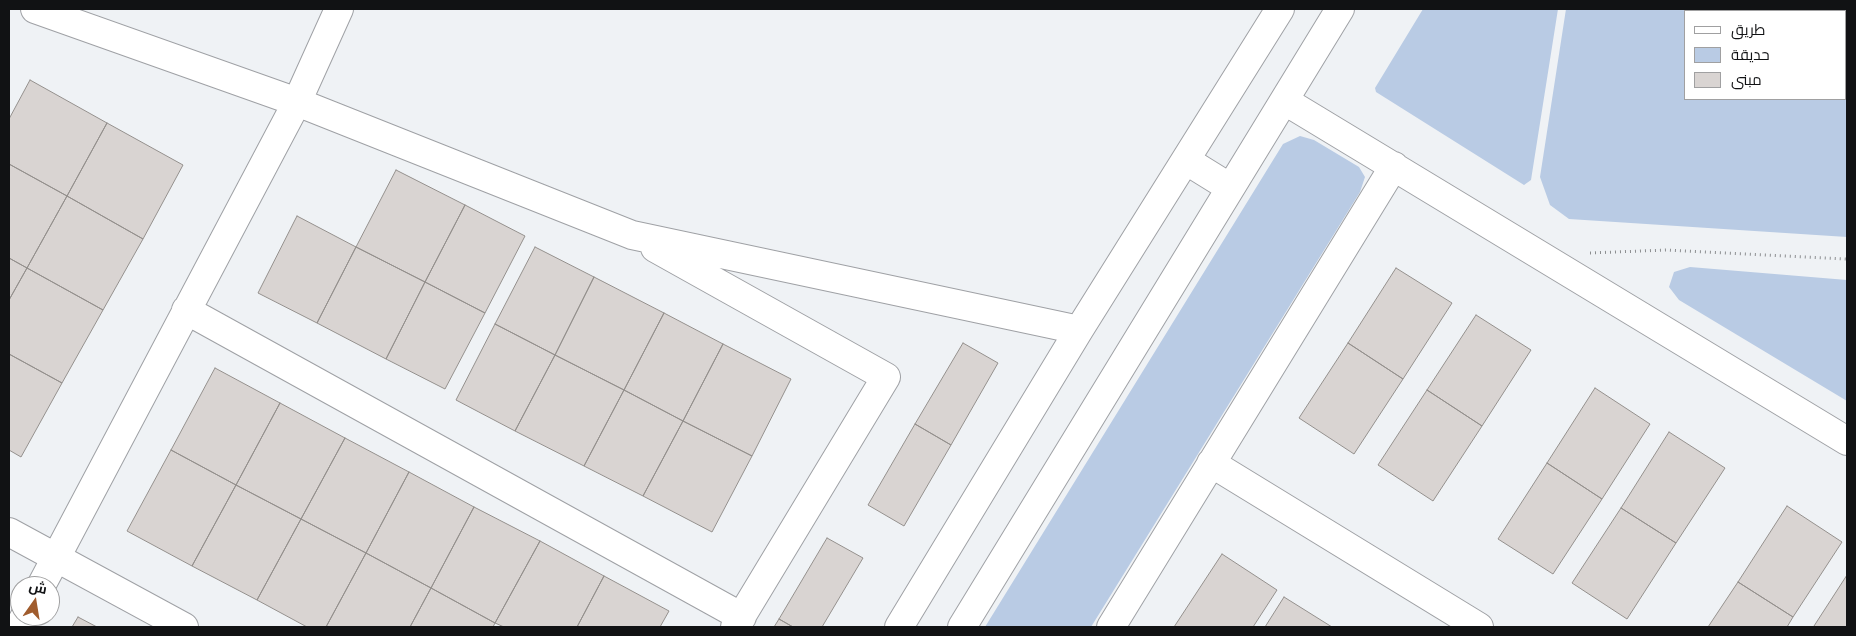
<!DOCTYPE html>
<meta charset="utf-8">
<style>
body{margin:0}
#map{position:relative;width:1856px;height:636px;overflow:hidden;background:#eff2f5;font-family:Inter,Cairo,sans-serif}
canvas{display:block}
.frame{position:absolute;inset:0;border:10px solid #111214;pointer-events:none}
.legend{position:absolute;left:1684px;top:10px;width:162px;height:90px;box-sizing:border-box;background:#fff;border:1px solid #a0a0a1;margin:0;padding:6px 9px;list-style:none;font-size:15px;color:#111214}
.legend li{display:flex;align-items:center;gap:10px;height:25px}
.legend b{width:25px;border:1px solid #a0a0a1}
.north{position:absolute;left:10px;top:576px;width:50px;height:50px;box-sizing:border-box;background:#fff;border:1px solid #a0a0a1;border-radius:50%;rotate:13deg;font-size:14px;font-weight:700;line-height:20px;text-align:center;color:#111214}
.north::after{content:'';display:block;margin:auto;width:18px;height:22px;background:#a05c2d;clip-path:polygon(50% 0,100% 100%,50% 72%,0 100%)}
</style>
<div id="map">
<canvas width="1856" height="636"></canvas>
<div class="frame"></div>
<ul class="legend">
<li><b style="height:6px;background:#fff"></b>طريق</li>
<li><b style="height:14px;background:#b9cbe4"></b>حديقة</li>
<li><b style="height:14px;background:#d9d4d2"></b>مبنى</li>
</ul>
<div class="north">ش</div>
</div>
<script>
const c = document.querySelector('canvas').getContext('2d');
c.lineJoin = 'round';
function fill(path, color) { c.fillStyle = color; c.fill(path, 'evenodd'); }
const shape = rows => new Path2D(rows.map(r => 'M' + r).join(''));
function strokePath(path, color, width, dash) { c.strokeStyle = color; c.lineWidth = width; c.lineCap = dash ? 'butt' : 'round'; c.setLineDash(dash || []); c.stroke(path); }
const green = shape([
 [1423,9,1558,9,1531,180,1524,185,1376,92,1375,88],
 [1566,9,1847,9,1847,237,1569,219,1550,205,1540,177],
 [1685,11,1845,11,1845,99,1685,99],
 [1300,136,1314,140,1359,167,1365,177,1360,192,1091,627,985,627,1283,144],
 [1690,267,1847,280,1847,401,1679,300,1669,287,1674,272]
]);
const building = shape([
 [30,80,107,123,67,196,9,164,9,119,30,80],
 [107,123,183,165,143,239,67,196,107,123],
 [9,164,67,196,27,268,9,258,9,164],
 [396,170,465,205,425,282,356,247,396,170],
 [67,196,143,239,103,310,27,268,67,196],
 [465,205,525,236,485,313,425,282,465,205],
 [297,216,356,247,317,323,258,293,297,216],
 [356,247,425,282,386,359,317,323,356,247],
 [535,247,594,277,555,355,495,324,535,247],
 [9,258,27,268,9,300,9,258],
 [27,268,103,310,62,383,9,354,9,300,27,268],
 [1396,268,1452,303,1403,379,1348,343,1396,268],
 [594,277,664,313,624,390,555,355,594,277],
 [425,282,485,313,445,389,386,359,425,282],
 [664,313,723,344,683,421,624,390,664,313],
 [1476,315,1531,350,1482,426,1427,390,1476,315],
 [495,324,555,355,515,431,456,400,495,324],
 [963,343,998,363,951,445,915,424,963,343],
 [1348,343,1403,379,1354,454,1299,418,1348,343],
 [723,344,791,379,752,456,683,421,723,344],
 [9,354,62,383,21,457,9,450,9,354],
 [555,355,624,390,584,466,515,431,555,355],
 [215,368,280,403,236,485,171,450,215,368],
 [1595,388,1650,424,1602,499,1547,463,1595,388],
 [624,390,683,421,643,496,584,466,624,390],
 [1427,390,1482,426,1433,501,1378,465,1427,390],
 [280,403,345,438,301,519,236,485,280,403],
 [683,421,752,456,712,532,643,496,683,421],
 [915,424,951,445,904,526,868,505,915,424],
 [1669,432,1725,468,1676,543,1621,508,1669,432],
 [345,438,409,472,366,553,301,519,345,438],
 [171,450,236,485,192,566,127,531,171,450],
 [1547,463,1602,499,1553,574,1498,539,1547,463],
 [409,472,474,507,431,588,366,553,409,472],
 [236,485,301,519,257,600,192,566,236,485],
 [1787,506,1842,542,1793,617,1738,582,1787,506],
 [474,507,540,541,495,623,431,588,474,507],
 [1621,508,1676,543,1627,619,1572,583,1621,508],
 [301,519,366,553,326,627,307,627,257,600,301,519],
 [827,538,863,558,822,627,793,627,779,619,827,538],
 [540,541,604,576,577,627,504,627,495,623,540,541],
 [366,553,431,588,410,627,326,627,366,553],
 [1222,554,1277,590,1253,627,1174,627,1222,554],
 [1847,575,1847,627,1816,627,1814,626,1847,575],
 [604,576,669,611,660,627,577,627,604,576],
 [1738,582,1793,617,1787,627,1708,627,1738,582],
 [431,588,495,623,493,627,410,627,431,588],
 [1284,597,1332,627,1265,627,1284,597],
 [78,617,97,627,72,627,78,617],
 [779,619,793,627,774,627,779,619]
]);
const path = shape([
 [1590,253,1666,250,1847,259]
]);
const minor = shape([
 [35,9,297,102,632,235,1079,330],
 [1285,101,1847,441],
 [1187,161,1229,187],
 [655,248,886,377,735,627],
 [186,310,742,617],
 [1211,463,1479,627],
 [9,532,184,627],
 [41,586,297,102,339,9],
 [19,627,25,616],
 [899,627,1079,330,1280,9],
 [962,627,1340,9],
 [1111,627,1394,166]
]);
fill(green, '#b9cbe4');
fill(building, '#d9d4d2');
strokePath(building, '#94908d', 1);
strokePath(minor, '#9fa1a5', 30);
strokePath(path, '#8b8d8f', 3, [1, 4]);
strokePath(minor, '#fff', 28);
</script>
